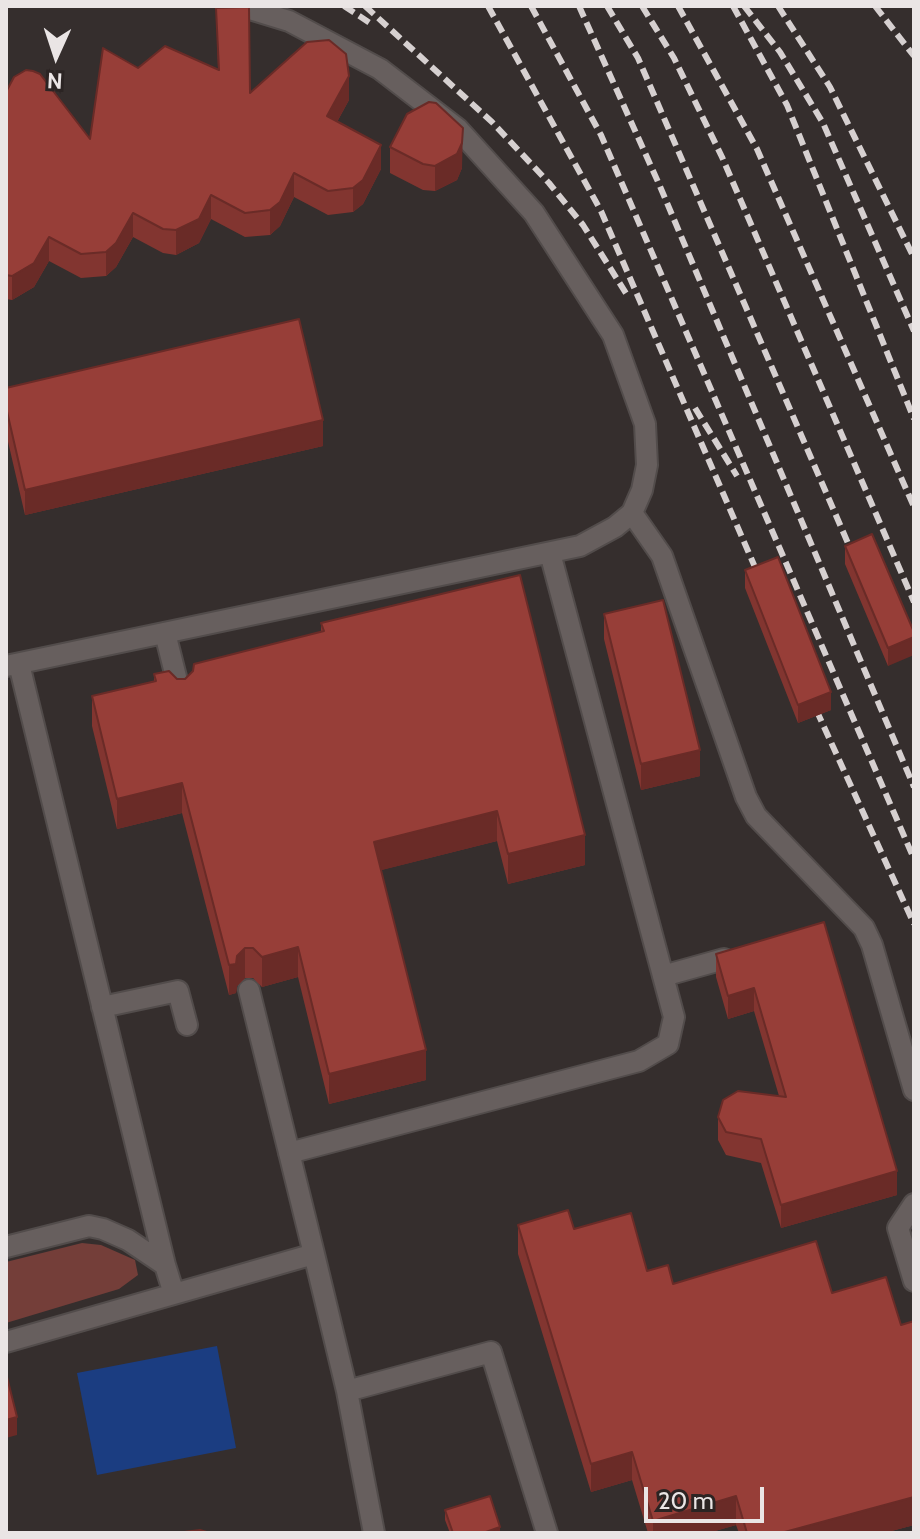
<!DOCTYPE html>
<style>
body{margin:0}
#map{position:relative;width:920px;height:1539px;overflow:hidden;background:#352e2d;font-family:Cabin,sans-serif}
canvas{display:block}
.frame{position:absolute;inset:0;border:8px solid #eae5e5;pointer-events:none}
.north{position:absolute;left:16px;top:16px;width:80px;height:80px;-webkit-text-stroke:6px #2b2423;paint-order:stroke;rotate:183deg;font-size:22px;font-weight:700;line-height:32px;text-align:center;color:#eae5e5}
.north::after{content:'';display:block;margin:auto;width:28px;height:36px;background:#eae5e5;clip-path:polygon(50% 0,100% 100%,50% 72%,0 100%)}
.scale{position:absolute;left:644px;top:1487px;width:120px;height:36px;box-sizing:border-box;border:4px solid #eae5e5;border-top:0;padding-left:10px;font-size:24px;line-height:28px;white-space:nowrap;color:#eae5e5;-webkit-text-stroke:6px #2b2423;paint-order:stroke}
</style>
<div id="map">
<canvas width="920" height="1539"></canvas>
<div class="frame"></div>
<div class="north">N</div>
<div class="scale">20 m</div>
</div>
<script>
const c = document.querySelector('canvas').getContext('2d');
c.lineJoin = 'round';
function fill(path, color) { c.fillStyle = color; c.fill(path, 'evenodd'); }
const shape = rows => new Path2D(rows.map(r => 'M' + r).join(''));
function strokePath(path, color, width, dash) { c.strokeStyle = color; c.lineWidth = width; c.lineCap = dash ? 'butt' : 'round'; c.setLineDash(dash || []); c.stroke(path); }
const green = shape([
 [82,1243,101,1245,135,1260,138,1275,119,1289,6,1323,6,1262]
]);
const water = shape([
 [217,1346,236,1448,97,1475,77,1373]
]);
const lane = shape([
 [632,513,662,556,746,797,756,816,864,928,872,945,914,1090],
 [165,633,181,697],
 [19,664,165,1265],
 [6,666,580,546,615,527,632,513,642,490,647,465,645,424,613,335,534,213,458,129,380,69,289,21,240,6],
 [663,976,724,959],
 [249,990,314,1254],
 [102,1007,178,991,187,1025],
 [289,1153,639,1061,668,1044,674,1017,550,553],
 [914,1204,898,1228,914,1281],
 [6,1247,89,1226,103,1229,128,1240,165,1265,174,1294],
 [6,1342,314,1254,347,1391,374,1533],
 [347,1391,491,1352,547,1533]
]);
const rail = shape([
 [344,6,373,25],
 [365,6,492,122,549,183,583,225,629,298],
 [488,6,601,211,764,588],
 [531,6,601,135,914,859],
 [579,6,659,184,914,787],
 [607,6,638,58,857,564],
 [642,6,674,58,722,157,914,602],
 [678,6,757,149,914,507],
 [733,6,787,105,914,419],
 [744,6,780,52,823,123,914,331],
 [778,6,830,87,914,258],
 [875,6,914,56],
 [695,408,737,476],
 [809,694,914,924]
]);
const wall = shape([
 [216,8,250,93,349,100,337,122,381,169,363,204,353,212,328,215,294,197,280,226,270,235,245,237,211,219,199,243,176,255,163,253,133,237,116,267,106,276,81,278,49,261,34,287,12,300,6,299,6,92,90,139,138,68,218,69],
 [390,147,462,168,457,180,435,191,423,190,390,173],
 [6,388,323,446,25,515,6,433],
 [845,546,914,632,888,666,845,564],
 [745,570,831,710,798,723,745,588],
 [604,614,700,776,641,790,604,639],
 [321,623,585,865,508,884,497,841,381,870,426,1080,329,1104,298,977,262,987,253,978,245,978,237,986,236,993,229,995,182,813,117,829,92,726,92,696,154,681,154,674,177,679,185,679,321,632],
 [824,922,897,1195,781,1228,761,1163,726,1155,718,1140,718,1117,779,1096,754,1011,728,1019,716,977,716,954],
 [518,1225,574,1229,647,1271,673,1284,832,1293,901,1325,914,1321,914,1525,884,1533,739,1533,736,1525,708,1533,648,1533,632,1480,591,1492,518,1254],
 [445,1510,500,1533,450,1533,445,1520]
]);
const shadedWall = shape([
 [349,76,349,100,327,140,327,116],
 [463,128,462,168,457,180,435,191,435,166],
 [381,145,381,169,363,204,353,212,353,188],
 [294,173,294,197,280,226,270,235,270,210],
 [211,195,211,219,199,243,176,255,176,230],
 [133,213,133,237,116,267,106,276,106,252],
 [49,237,49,261,34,287,12,300,12,276],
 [323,420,323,446,25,515,25,490],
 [914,637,914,655,888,666,888,648],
 [831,692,831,710,798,723,798,705],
 [700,750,700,776,641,790,641,764],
 [182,783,182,813,117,829,117,799],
 [497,811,497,841,374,872,374,842],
 [585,835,585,865,508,884,508,854],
 [298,947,298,977,262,987,262,957],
 [245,948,245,978,237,986,236,993,229,995,229,965],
 [754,988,754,1011,728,1019,728,996],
 [426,1050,426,1080,329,1104,329,1074],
 [897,1171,897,1195,781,1228,781,1205],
 [17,1417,17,1435,6,1438,6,1420],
 [632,1452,632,1480,591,1492,591,1464],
 [736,1496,736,1525,708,1533,653,1533,653,1521],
 [914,1497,914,1525,884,1533,781,1533],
 [500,1527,500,1533,483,1533]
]);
const building = shape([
 [249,7,250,93,307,42,329,40,346,54,349,76,327,116,381,145,363,180,353,188,328,191,294,173,280,202,270,210,245,213,211,195,199,219,176,230,163,229,133,213,116,243,106,252,81,254,49,237,34,263,12,276,6,275,6,92,14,77,26,70,33,71,40,74,90,139,103,48,138,68,165,46,219,70,216,8,249,7],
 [429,102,436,103,463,128,462,143,457,154,435,166,423,164,390,147,407,114,429,102],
 [299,319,323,420,25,490,6,407,6,388,299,319],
 [872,534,914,632,914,637,888,648,845,546,872,534],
 [778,557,831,692,798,705,745,570,778,557],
 [520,575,585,835,508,854,497,811,374,842,426,1050,329,1074,298,947,262,957,253,948,245,948,237,956,236,964,229,965,182,783,117,799,92,696,156,681,154,674,169,671,177,679,185,679,193,671,194,664,324,631,321,623,520,575],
 [663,600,700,750,641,764,604,614,663,600],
 [824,922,897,1171,781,1205,761,1139,726,1132,718,1117,723,1100,738,1091,786,1097,754,988,728,996,716,954,824,922],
 [568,1210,574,1229,631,1213,647,1271,668,1265,673,1284,816,1241,832,1293,886,1277,901,1325,914,1321,914,1497,781,1533,747,1533,736,1496,653,1521,632,1452,591,1464,518,1225,568,1210],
 [6,1373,17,1417,6,1420,6,1373],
 [490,1496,500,1527,483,1533,453,1533,445,1510,490,1496],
 [200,1530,210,1533,181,1533,184,1532,200,1530]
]);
fill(green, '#743e39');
fill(water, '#1b3d81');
strokePath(lane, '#524c4b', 24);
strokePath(lane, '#675f5e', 20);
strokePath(rail, '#d6d0d0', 6, [12, 6]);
fill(wall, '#823530');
fill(shadedWall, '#6a2b27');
fill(building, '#973e38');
strokePath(building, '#6a2b27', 2);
</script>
